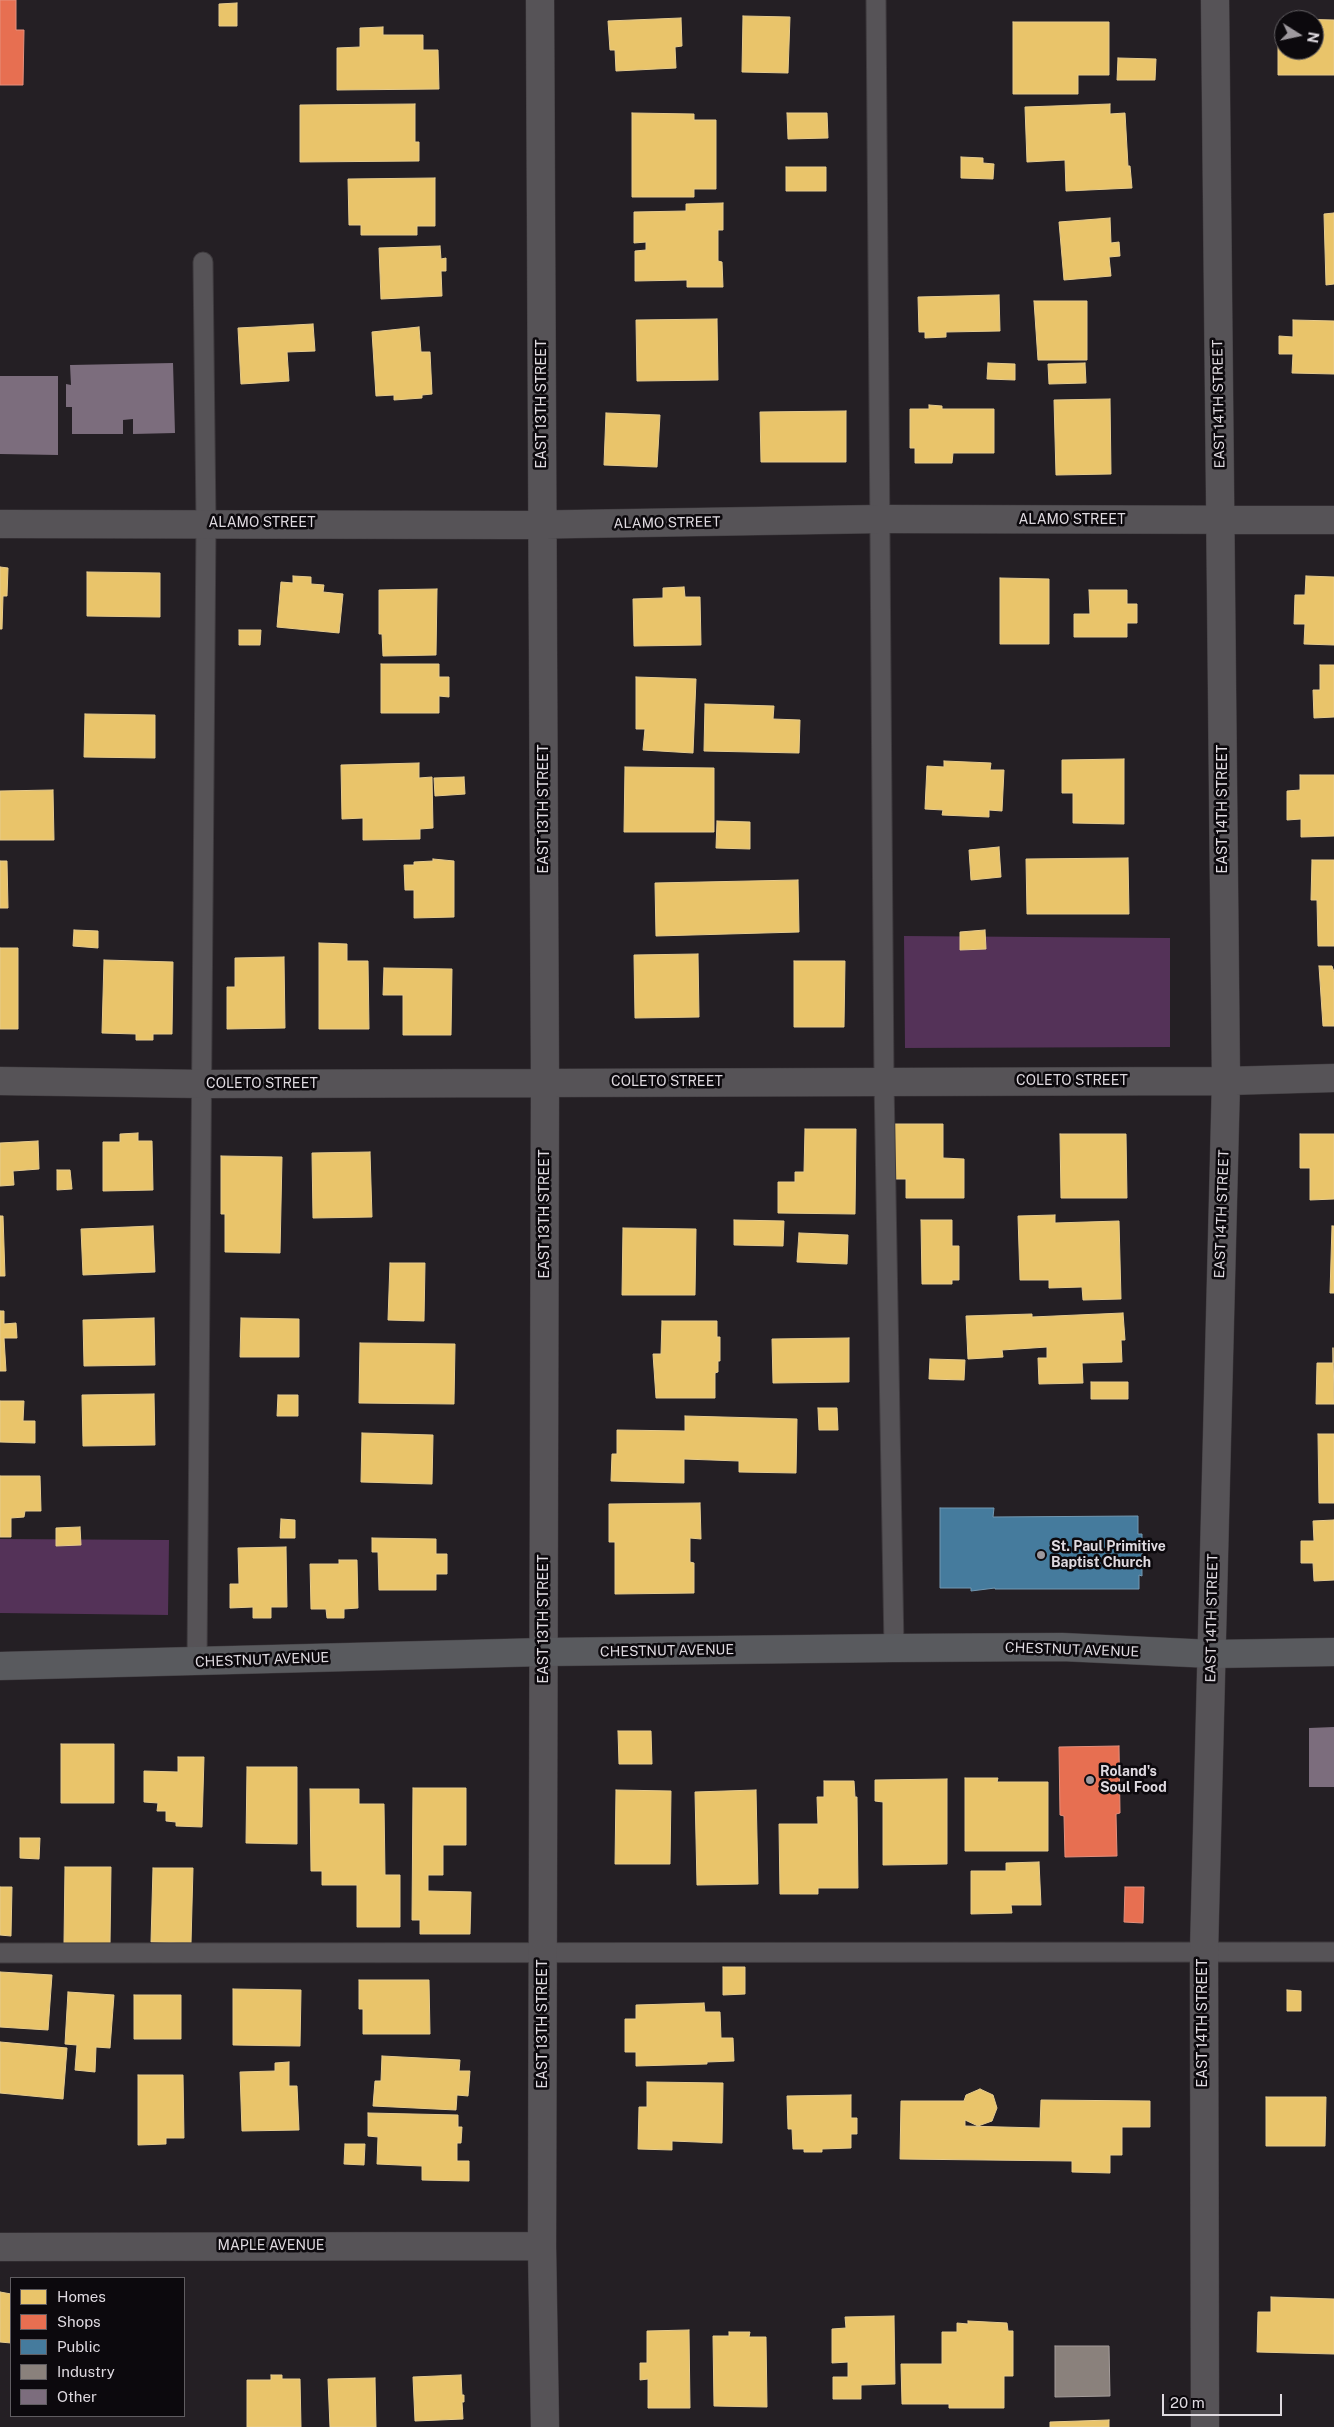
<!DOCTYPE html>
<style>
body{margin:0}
#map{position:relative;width:1334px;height:2427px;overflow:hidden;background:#241f24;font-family:"Public Sans",sans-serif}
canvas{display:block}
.legend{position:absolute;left:10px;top:2277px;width:175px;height:140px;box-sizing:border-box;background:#0c090d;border:1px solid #605d61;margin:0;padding:6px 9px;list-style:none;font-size:15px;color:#dfdae0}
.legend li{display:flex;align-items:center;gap:10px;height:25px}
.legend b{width:25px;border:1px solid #605d61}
.north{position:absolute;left:1274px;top:10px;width:50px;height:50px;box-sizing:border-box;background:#0c090d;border:1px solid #605d61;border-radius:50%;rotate:100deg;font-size:14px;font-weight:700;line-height:20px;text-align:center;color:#dfdae0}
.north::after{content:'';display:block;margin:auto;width:18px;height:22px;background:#9e999e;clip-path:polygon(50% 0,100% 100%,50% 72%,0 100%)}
.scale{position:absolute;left:1162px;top:2394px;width:120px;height:22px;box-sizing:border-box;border:2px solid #dfdae0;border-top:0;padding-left:6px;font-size:15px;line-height:18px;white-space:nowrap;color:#dfdae0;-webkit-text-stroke:4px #0c090d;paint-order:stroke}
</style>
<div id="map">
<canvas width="1334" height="2427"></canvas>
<ul class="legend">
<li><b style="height:14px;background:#e9c46a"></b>Homes</li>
<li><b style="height:14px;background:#e76f51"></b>Shops</li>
<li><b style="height:14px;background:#457b9d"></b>Public</li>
<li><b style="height:14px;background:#8a817c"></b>Industry</li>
<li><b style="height:14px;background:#7c6d7d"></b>Other</li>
</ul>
<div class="north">N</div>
<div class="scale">20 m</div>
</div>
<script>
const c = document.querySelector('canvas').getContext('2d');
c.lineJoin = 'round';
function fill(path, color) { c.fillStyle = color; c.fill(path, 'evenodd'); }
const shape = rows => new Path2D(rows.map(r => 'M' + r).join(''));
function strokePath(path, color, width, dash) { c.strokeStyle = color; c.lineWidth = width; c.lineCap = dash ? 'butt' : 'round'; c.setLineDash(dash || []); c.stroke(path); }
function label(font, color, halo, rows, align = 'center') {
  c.font = font + ' "Public Sans",sans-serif'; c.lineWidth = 5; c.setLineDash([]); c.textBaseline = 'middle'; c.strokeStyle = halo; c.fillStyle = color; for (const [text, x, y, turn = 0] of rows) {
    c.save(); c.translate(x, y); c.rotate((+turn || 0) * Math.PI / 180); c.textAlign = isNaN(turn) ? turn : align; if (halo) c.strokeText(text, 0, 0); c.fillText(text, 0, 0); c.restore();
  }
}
const green = shape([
 [904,936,1170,938,1170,1047,905,1048],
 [0,1539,169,1540,168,1615,0,1613]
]);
const homes = shape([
 [237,3,237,26,219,26,219,4,237,3],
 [743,16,790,17,788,73,742,72,743,16],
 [681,18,682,46,675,47,676,68,616,71,615,50,610,50,608,21,681,18],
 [1294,19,1334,20,1334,75,1278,75,1278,28,1284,28,1284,50,1314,50,1314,20,1294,19],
 [1013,22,1109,22,1109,75,1078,75,1078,94,1013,94,1013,22],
 [383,27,383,35,423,35,423,50,438,50,439,89,337,90,337,48,360,47,360,28,383,27],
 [1118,58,1156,59,1155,80,1117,80,1118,58],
 [415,104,415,142,419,142,419,161,300,162,300,105,415,104],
 [1110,104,1110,114,1125,113,1128,166,1130,166,1132,188,1066,191,1065,160,1027,162,1025,107,1110,104],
 [632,113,694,114,694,120,716,120,716,189,694,189,694,197,632,197,632,113],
 [787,113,827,113,828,138,788,139,787,113],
 [961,157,983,158,983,163,994,164,993,179,961,178,961,157],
 [786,167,826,167,826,191,786,191,786,167],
 [435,178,435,226,417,226,417,235,361,235,361,225,349,225,348,179,435,178],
 [723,203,723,230,718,230,718,261,722,262,723,287,687,287,687,280,635,281,635,251,646,250,646,242,634,243,634,212,686,211,686,204,723,203],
 [1334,213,1334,284,1326,285,1324,214,1334,213],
 [1110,218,1111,243,1119,242,1120,256,1109,257,1111,276,1064,280,1059,222,1110,218],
 [440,246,441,259,446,258,446,271,441,271,442,296,381,299,379,248,440,246],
 [999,295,1000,331,946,332,946,337,925,338,925,332,919,332,918,297,999,295],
 [1034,301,1087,301,1087,360,1038,360,1034,301],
 [717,319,718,380,637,381,636,320,717,319],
 [1293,320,1334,321,1334,374,1292,373,1293,354,1279,354,1279,336,1293,337,1293,320],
 [313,324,315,351,287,352,289,381,241,384,238,328,313,324],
 [419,327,421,352,430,352,432,394,422,395,422,398,394,400,394,395,376,396,372,332,419,327],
 [988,363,1015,364,1015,380,987,379,988,363],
 [1085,363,1086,383,1049,384,1048,364,1085,363],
 [1110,399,1111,474,1056,475,1054,400,1110,399],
 [929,405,942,406,942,409,994,409,994,453,953,453,952,463,915,463,915,448,910,448,910,409,929,409,929,405],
 [846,411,846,462,761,462,760,412,846,411],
 [606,413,660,415,657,467,604,465,606,413],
 [0,567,8,568,7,596,3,596,2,629,0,629,0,567],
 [87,572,160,573,160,617,87,616,87,572],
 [293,576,311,577,311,584,324,585,323,592,343,594,339,633,277,627,281,582,293,583,293,576],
 [1306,576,1334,577,1334,645,1304,644,1305,624,1294,624,1295,595,1305,595,1306,576],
 [1000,578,1049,579,1049,644,1000,644,1000,578],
 [684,587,685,597,700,597,701,645,634,646,633,599,663,598,663,588,684,587],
 [437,589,436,655,383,656,382,634,379,634,379,590,437,589],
 [1089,590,1127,590,1127,604,1137,604,1137,623,1127,623,1127,637,1074,637,1074,614,1090,614,1089,590],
 [239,630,261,630,260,645,239,645,239,630],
 [381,664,439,664,439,677,449,677,449,697,439,696,439,713,381,713,381,664],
 [1320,665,1334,665,1334,717,1314,718,1313,690,1320,690,1320,665],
 [636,677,696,679,693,753,643,750,645,729,636,729,636,677],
 [705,704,774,706,773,719,800,720,799,753,704,751,705,704],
 [85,714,155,715,155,758,84,757,85,714],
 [1124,759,1124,824,1073,823,1073,793,1062,793,1062,760,1124,759],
 [944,761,991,763,990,770,1004,770,1002,811,989,810,989,817,942,815,943,810,925,809,927,766,944,767,944,761],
 [419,763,419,778,432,777,433,828,420,829,420,839,363,840,363,818,342,819,341,765,419,763],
 [625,767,714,768,714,832,624,832,625,767],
 [1300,775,1334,775,1334,836,1301,837,1301,819,1287,820,1287,791,1300,790,1300,775],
 [464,777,465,794,435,796,434,778,464,777],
 [53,790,54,840,0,840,0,791,53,790],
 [717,821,750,822,750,849,716,848,717,821],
 [999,847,1001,877,971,880,969,850,999,847],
 [1128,858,1129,914,1027,914,1026,859,1128,858],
 [433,859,454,861,454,917,414,918,414,890,405,890,404,865,414,865,414,862,433,861,433,859],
 [1312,860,1334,860,1334,946,1318,946,1317,900,1311,900,1312,860],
 [0,861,7,861,8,908,0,908,0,861],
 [798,880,799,932,656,936,655,883,798,880],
 [74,930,98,931,98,948,73,946,74,930],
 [985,930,986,949,960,950,960,932,985,930],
 [319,943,347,944,347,961,368,961,369,1029,319,1029,319,943],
 [0,948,18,948,18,1029,0,1029,0,948],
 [698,954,699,1017,635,1018,634,955,698,954],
 [284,957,285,1028,227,1029,227,987,235,987,235,958,284,957],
 [104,960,173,962,172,1034,153,1034,153,1040,136,1040,136,1034,102,1033,104,960],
 [794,961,845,961,844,1027,794,1027,794,961],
 [1319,966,1332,966,1334,972,1334,1026,1323,1026,1319,966],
 [384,968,452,969,451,1035,403,1035,403,995,383,995,384,968],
 [893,1124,943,1124,943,1158,964,1159,964,1198,906,1198,906,1179,892,1179,893,1124],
 [805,1129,856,1129,855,1214,778,1213,778,1182,795,1182,795,1172,804,1172,805,1129],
 [138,1133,138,1141,152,1141,153,1190,103,1191,103,1142,120,1142,120,1134,138,1133],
 [1060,1134,1126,1134,1127,1198,1061,1198,1060,1134],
 [1300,1134,1334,1134,1334,1199,1310,1200,1310,1168,1300,1168,1300,1134],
 [38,1141,39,1169,13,1171,14,1185,0,1186,0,1143,38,1141],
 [370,1152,372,1217,313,1218,312,1153,370,1152],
 [221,1156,282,1157,280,1253,225,1252,225,1214,221,1214,221,1156],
 [57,1170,70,1170,72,1189,57,1190,57,1170],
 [1055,1215,1055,1223,1119,1221,1121,1299,1083,1300,1082,1287,1049,1288,1049,1280,1020,1280,1018,1216,1055,1215],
 [0,1216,3,1216,5,1276,0,1276,0,1216],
 [734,1220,784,1221,783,1246,734,1245,734,1220],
 [921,1220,952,1220,952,1246,959,1246,959,1280,952,1280,952,1284,922,1284,921,1220],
 [153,1226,155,1272,83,1275,81,1229,153,1226],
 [1332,1226,1334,1226,1334,1293,1330,1293,1332,1226],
 [623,1228,696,1229,695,1295,622,1295,623,1228],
 [799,1233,848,1235,847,1264,797,1262,799,1233],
 [390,1263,425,1263,424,1321,388,1320,390,1263],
 [0,1311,4,1311,4,1324,16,1323,17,1338,4,1338,6,1371,0,1371,0,1311],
 [1123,1313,1125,1340,1121,1340,1122,1362,1082,1363,1083,1383,1039,1384,1038,1358,1047,1358,1047,1347,1002,1350,1003,1357,968,1359,966,1316,1032,1314,1032,1317,1123,1313],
 [154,1318,155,1365,84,1366,83,1320,154,1318],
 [241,1318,299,1319,299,1357,240,1357,241,1318],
 [662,1321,717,1321,717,1337,720,1337,720,1361,718,1361,718,1372,715,1373,715,1398,656,1398,653,1354,661,1354,662,1321],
 [849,1338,849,1382,773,1383,772,1339,849,1338],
 [360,1343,455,1344,454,1404,359,1403,360,1343],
 [1333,1348,1334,1404,1316,1404,1317,1363,1333,1363,1333,1348],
 [930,1359,965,1360,964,1380,929,1379,930,1359],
 [1091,1382,1128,1382,1128,1399,1091,1399,1091,1382],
 [154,1394,155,1445,83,1446,82,1395,154,1394],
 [278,1395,298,1395,298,1416,277,1416,278,1395],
 [0,1401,24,1401,23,1421,35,1421,35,1443,0,1442,0,1401],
 [818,1408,837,1408,838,1430,819,1430,818,1408],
 [685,1416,797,1419,796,1473,739,1472,739,1461,684,1459,684,1483,611,1481,612,1454,617,1454,617,1430,685,1431,685,1416],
 [362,1433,433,1435,432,1484,361,1482,362,1433],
 [1318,1434,1334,1434,1334,1503,1319,1503,1318,1434],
 [0,1476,40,1476,41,1511,25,1511,24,1517,11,1518,11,1537,0,1537,0,1476],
 [700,1503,701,1539,690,1538,690,1562,694,1563,694,1593,615,1594,615,1542,609,1542,609,1504,700,1503],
 [281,1519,295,1520,295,1538,280,1538,281,1519],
 [1334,1520,1334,1580,1314,1581,1313,1563,1301,1563,1301,1541,1314,1541,1313,1521,1334,1520],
 [80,1527,81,1545,56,1546,56,1528,80,1527],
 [372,1538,436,1539,436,1554,447,1554,447,1574,436,1574,436,1590,379,1590,378,1552,372,1552,372,1538],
 [286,1547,287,1607,271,1607,271,1618,253,1618,253,1607,230,1608,230,1584,239,1584,238,1548,286,1547],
 [339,1560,357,1560,358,1608,344,1609,344,1618,327,1618,326,1609,311,1609,310,1564,339,1564,339,1560],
 [618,1731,651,1731,652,1764,619,1764,618,1731],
 [61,1744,114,1744,114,1803,61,1803,61,1744],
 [178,1757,204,1757,202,1827,176,1826,176,1822,166,1821,166,1811,157,1811,158,1803,144,1802,144,1771,178,1772,178,1757],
 [247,1767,297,1767,297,1844,246,1843,247,1767],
 [965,1778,998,1778,997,1782,1048,1782,1048,1851,965,1851,965,1778],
 [947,1779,947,1864,883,1865,883,1802,875,1801,875,1780,947,1779],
 [824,1781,854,1781,855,1797,857,1797,858,1888,818,1888,818,1894,780,1894,779,1824,818,1824,817,1797,824,1797,824,1781],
 [413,1788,466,1788,466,1845,443,1845,443,1875,428,1875,428,1891,471,1892,470,1934,420,1934,420,1920,412,1920,413,1788],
 [310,1789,359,1789,359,1804,384,1804,385,1875,400,1875,400,1927,357,1927,357,1885,322,1885,322,1871,311,1871,310,1789],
 [616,1790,671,1791,670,1864,615,1864,616,1790],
 [756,1790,758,1884,697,1885,695,1792,756,1790],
 [20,1838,40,1838,39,1859,20,1858,20,1838],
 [1039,1862,1041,1905,1011,1905,1012,1913,971,1914,971,1871,1006,1871,1006,1863,1039,1862],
 [65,1867,111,1867,110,1944,64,1943,65,1867],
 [153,1868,193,1868,191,1943,151,1942,153,1868],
 [0,1887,12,1887,11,1936,0,1935,0,1887],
 [723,1967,745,1967,745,1994,723,1995,723,1967],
 [0,1972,52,1975,48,2030,0,2027,0,1972],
 [359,1980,429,1980,430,2034,363,2034,363,2009,359,2009,359,1980],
 [233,1989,301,1990,300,2046,233,2045,233,1989],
 [1287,1990,1301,1991,1301,2011,1287,2011,1287,1990],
 [68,1992,114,1995,110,2048,96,2047,95,2072,75,2070,77,2045,65,2044,68,1992],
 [134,1995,181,1995,181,2039,134,2039,134,1995],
 [704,2003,705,2012,720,2012,721,2038,733,2038,734,2061,707,2062,707,2064,636,2066,636,2052,625,2052,625,2019,636,2019,636,2005,704,2003],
 [0,2042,67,2048,63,2099,0,2093,0,2042],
 [382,2056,460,2060,459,2071,470,2071,468,2096,457,2095,456,2110,373,2106,375,2081,381,2081,382,2056],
 [289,2062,289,2086,297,2086,299,2130,242,2131,240,2072,275,2071,275,2063,289,2062],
 [138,2075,183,2075,184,2138,166,2138,166,2144,138,2145,138,2075],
 [647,2082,723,2083,722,2143,672,2141,672,2150,638,2149,639,2107,647,2107,647,2082],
 [980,2089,993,2095,997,2108,992,2121,978,2126,965,2120,965,2126,1040,2128,1041,2100,1150,2101,1150,2127,1122,2127,1122,2155,1110,2155,1110,2173,1072,2172,1072,2161,900,2159,901,2101,964,2101,966,2095,980,2089],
 [851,2095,851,2118,857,2118,857,2134,851,2134,851,2148,822,2149,822,2152,804,2152,804,2149,793,2149,792,2129,788,2129,787,2096,851,2095],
 [1266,2097,1326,2097,1325,2146,1266,2146,1266,2097],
 [368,2113,458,2115,458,2127,462,2127,461,2143,457,2143,457,2161,469,2161,469,2181,422,2180,422,2166,377,2164,378,2137,368,2136,368,2113],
 [345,2144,365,2144,364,2165,344,2164,345,2144],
 [0,2292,11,2294,11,2343,0,2342,0,2292],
 [1271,2297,1334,2299,1334,2354,1257,2352,1258,2312,1271,2312,1271,2297],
 [894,2316,895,2384,861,2385,861,2399,833,2399,833,2377,848,2377,848,2362,832,2363,832,2329,846,2328,845,2317,894,2316],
 [968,2321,1007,2323,1008,2331,1013,2331,1013,2376,1004,2376,1004,2408,949,2408,949,2404,902,2404,901,2364,942,2364,942,2332,957,2332,957,2323,968,2324,968,2321],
 [689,2330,690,2408,648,2408,648,2379,640,2380,640,2363,647,2363,647,2331,689,2330],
 [729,2332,750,2332,749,2337,766,2337,767,2407,714,2406,713,2336,729,2336,729,2332],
 [271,2375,282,2375,282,2379,300,2379,301,2427,247,2427,247,2380,271,2380,271,2375],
 [461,2375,462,2395,464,2395,464,2402,462,2402,463,2419,415,2421,413,2377,461,2375],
 [375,2378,376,2427,330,2427,328,2379,375,2378],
 [1109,2420,1109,2427,1050,2427,1050,2422,1109,2420]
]);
const shops = shape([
 [0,0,16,0,16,30,24,30,23,85,0,85,0,0],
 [1119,1746,1120,1813,1116,1814,1117,1856,1065,1857,1064,1816,1060,1815,1059,1747,1119,1746],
 [1125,1887,1144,1887,1143,1923,1124,1922,1125,1887]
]);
const public = shape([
 [940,1508,994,1508,993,1517,1138,1516,1138,1534,1142,1534,1142,1576,1139,1575,1139,1589,995,1589,995,1588,971,1591,971,1588,940,1588,940,1508]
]);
const industry = shape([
 [1055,2346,1109,2346,1110,2396,1055,2397,1055,2346]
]);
const building = shape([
 [173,363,175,433,133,434,133,419,123,420,123,434,72,434,72,407,66,407,66,384,71,385,70,365],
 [0,376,58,376,58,455,0,454],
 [1334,1727,1334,1787,1309,1787,1309,1728]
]);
const lane = shape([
 [876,0,884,1080,894,1648],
 [197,1662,206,523,203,262],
 [0,1953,1334,1952]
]);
const street = shape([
 [540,0,545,1082,542,2246,545,2427],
 [0,524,515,525,880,519,1334,520],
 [0,1081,203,1084,1226,1081,1334,1078],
 [0,2247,542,2246],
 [1205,2427,1204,1952,1226,1081,1215,0]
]);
const secondary = shape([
 [0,1666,544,1652,894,1648,1062,1647,1212,1654,1334,1652]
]);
const markers = [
 [1041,1555,5,"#9e999e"],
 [1090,1780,5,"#9e999e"]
];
const streetNames = [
 ["EAST 13TH STREET",542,404,-90],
 ["EAST 14TH STREET",1219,404,-91],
 ["ALAMO STREET",1072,520],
 ["ALAMO STREET",262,523],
 ["ALAMO STREET",667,523,-1],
 ["EAST 13TH STREET",544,809,-90],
 ["EAST 14TH STREET",1223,809,-90],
 ["COLETO STREET",1072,1081],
 ["COLETO STREET",667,1082],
 ["COLETO STREET",262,1084],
 ["EAST 13TH STREET",545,1214,-90],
 ["EAST 14TH STREET",1222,1214,-88],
 ["EAST 14TH STREET",1212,1618,-89],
 ["EAST 13TH STREET",544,1619,-90],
 ["CHESTNUT AVENUE",1072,1650,2],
 ["CHESTNUT AVENUE",667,1651,-1],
 ["CHESTNUT AVENUE",262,1660,-2],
 ["EAST 14TH STREET",1203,2023,-90],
 ["EAST 13TH STREET",543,2024,-90],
 ["MAPLE AVENUE",271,2246]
];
const poiNames = [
 ["St. Paul Primitive",1051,1547],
 ["Baptist Church",1051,1563],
 ["Roland's",1100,1772],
 ["Soul Food",1100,1788]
];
fill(green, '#543258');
fill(homes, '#e9c46a');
strokePath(homes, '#e6cb8d', 1);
fill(shops, '#e76f51');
strokePath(shops, '#e58f7c', 1);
fill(public, '#457b9d');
strokePath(public, '#7398b1', 1);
fill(industry, '#8a817c');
strokePath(industry, '#a49c9a', 1);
fill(building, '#7c6d7d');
strokePath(lane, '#3f3b3f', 21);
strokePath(street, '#3f3b3f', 29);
strokePath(secondary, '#3f3b3f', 29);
strokePath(lane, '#565357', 19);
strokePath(street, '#565357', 28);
strokePath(secondary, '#595a5e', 28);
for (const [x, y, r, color] of markers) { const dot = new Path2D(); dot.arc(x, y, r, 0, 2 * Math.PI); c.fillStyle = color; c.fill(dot); strokePath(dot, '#0c090d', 2); }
label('14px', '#dfdae0', '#0c090d', streetNames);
label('bold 14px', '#dfdae0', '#0c090d', poiNames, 'left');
</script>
